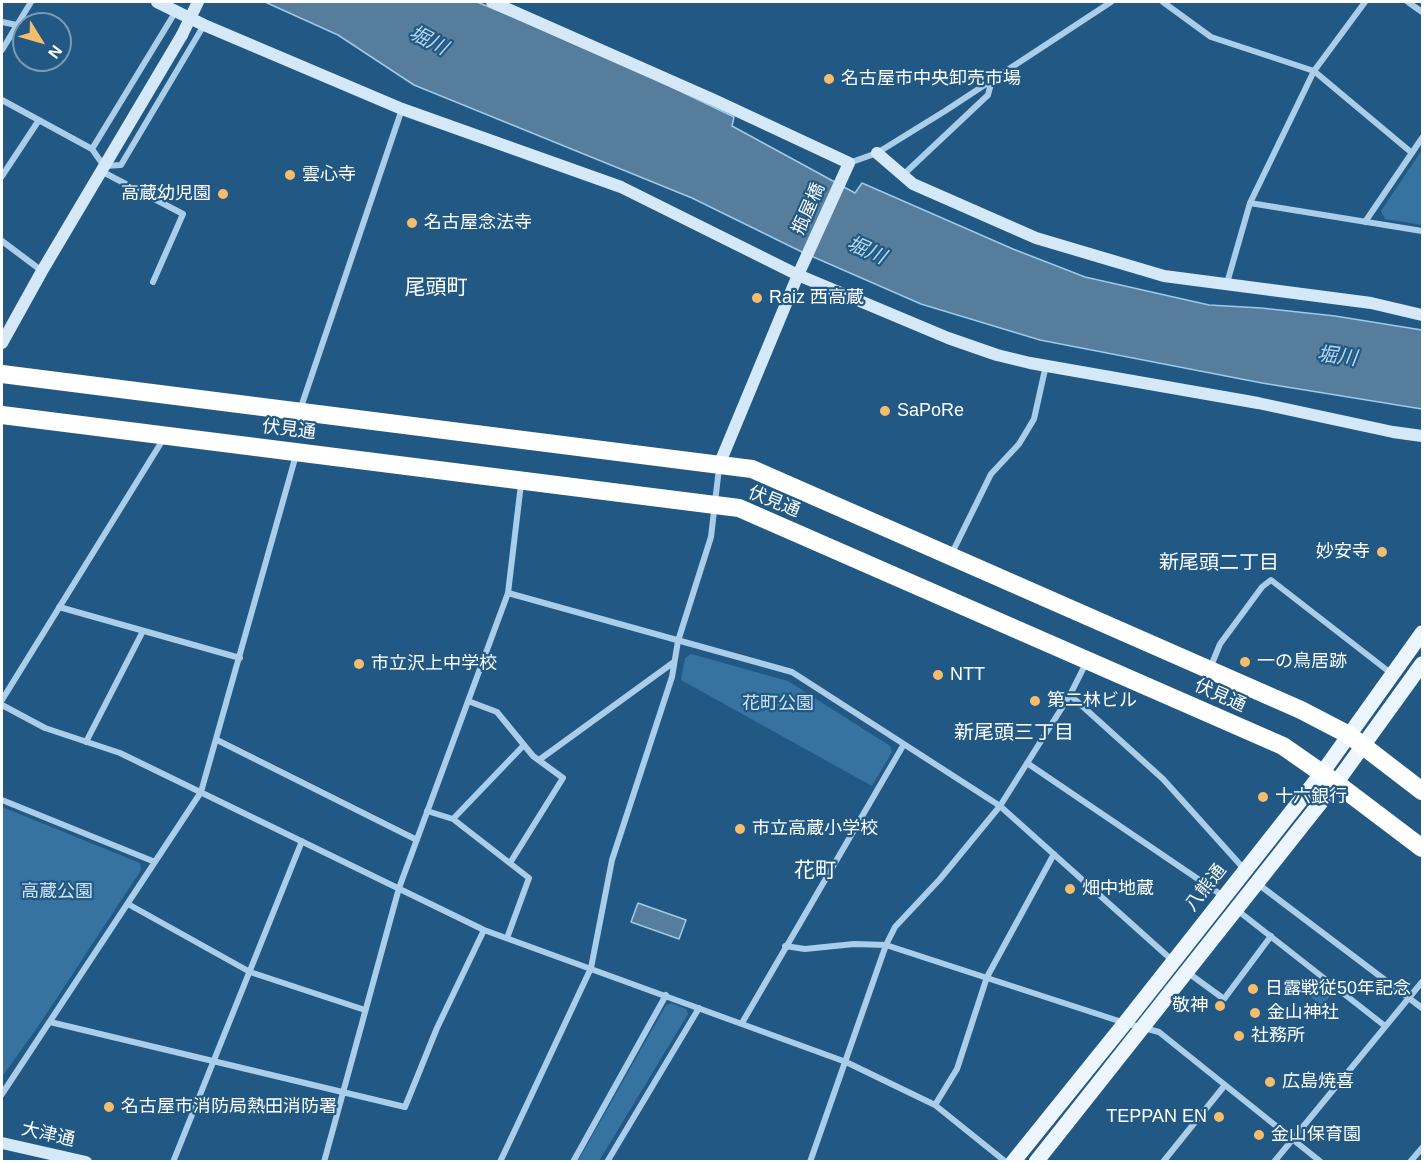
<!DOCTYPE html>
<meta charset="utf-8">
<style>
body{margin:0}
#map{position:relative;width:1424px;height:1163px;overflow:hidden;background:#225984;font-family:Arial,sans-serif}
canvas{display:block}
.frame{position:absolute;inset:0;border:3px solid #fff;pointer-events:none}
.north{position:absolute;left:12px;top:12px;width:60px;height:60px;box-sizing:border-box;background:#225984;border:2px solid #7a9bb5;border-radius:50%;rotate:127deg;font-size:16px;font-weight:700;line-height:24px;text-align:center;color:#fff}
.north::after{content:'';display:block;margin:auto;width:21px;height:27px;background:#f5bd6c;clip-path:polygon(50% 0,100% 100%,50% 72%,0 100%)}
</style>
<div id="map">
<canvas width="1424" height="1163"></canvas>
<div class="frame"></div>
<div class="north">N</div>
</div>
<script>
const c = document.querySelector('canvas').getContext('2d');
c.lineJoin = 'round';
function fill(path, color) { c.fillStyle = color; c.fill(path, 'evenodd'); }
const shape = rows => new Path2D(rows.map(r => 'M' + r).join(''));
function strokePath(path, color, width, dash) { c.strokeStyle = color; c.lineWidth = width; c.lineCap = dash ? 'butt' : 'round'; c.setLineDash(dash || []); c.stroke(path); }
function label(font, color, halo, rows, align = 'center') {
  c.font = font + ' Arial,"Noto Sans JP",sans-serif'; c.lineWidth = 4.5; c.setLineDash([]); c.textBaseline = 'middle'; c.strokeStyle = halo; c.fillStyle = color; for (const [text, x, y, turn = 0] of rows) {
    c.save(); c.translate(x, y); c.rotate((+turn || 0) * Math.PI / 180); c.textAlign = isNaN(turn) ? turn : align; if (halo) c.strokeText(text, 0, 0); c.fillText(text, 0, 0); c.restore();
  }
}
const green = shape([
 [1422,150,1422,225,1385,219,1381,211],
 [691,654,788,681,890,746,892,752,872,786,681,680,685,658],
 [2,807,140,863,141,870,41,1022,2,1077],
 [1319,979,1334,991,1322,1006,1307,994],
 [671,1003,686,1009,688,1014,599,1161,578,1161,666,1005]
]);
const water = shape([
 [265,2,477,2,603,54,734,117,732,126,855,193,862,183,1013,249,1085,277,1209,305,1261,308,1335,316,1422,330,1422,409,1262,383,1040,340,921,304,802,252,692,198,414,85,338,35,265,2],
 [638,903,686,920,679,939,631,922,638,903]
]);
const street = shape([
 [1163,2,1211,37,1314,71,1412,153],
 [1408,2,1422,12],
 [2,22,17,25],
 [2,50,31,2],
 [2,100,92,149,104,166,121,165,204,25],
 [92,149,176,11],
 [849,163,877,153,945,111,1111,2],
 [101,171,183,214,153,282],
 [903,175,988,95,992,80],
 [2,176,39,120],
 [1250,203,1422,231],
 [1365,222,1422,138],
 [2,241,42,271],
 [1227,283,1250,203,1314,71,1365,2],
 [300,410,402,109],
 [952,553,991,474,1019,444,1034,419,1046,365],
 [508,593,792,672,1000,806,1173,961],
 [59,607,240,658],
 [1211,666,1220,644,1262,587,1271,580,1392,674],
 [1070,695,1163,779,1245,870],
 [2,700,164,438],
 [468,701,497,712,533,756,563,778,510,863],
 [2,705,45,728,120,753,484,930,846,1062,935,1105,1006,1162],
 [217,740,417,840],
 [86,742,143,631],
 [539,760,674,662],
 [1027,763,1223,896],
 [2,800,155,862],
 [427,811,453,819,529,878,507,938],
 [453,819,524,745],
 [1258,884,1422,1008],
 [128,904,250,972,365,1010],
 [1237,910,1385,1026],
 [785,946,805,949,854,944,886,945,1125,1023,1159,1032,1321,1162],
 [1187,972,1224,999,1271,936],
 [50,1022,405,1107,437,1028,484,930],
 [742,1023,904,744],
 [2,1094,201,792,296,455],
 [935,1105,957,1069,987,977,1054,854],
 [173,1162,302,841],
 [324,1162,399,888,508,593,521,484],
 [500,1162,591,968,612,860,672,677,678,641,711,537,719,468],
 [573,1162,666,995],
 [607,1162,699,1008],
 [810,1162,886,945,895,927,940,879,1000,806,1070,695,1087,661],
 [1163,1162,1225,1085],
 [1274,1162,1422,982],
 [1410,1162,1422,1148]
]);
const secondary = shape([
 [157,2,204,25,402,109,621,187,798,275,948,338,997,355,1030,363,1258,403,1393,432,1422,436],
 [492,2,714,100,849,163,798,275,719,465],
 [877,153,913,184,1036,238,1164,276,1371,303,1422,315],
 [2,343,42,271,182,35],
 [2,1143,86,1162]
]);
const primary = shape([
 [1013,1162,1125,1023,1322,773,1422,633],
 [1036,1162,1336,783,1422,664]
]);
const highway = shape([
 [2,374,752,469,1301,710,1349,735,1422,791],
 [2,415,739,508,1283,746,1336,783,1422,848]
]);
const secondaryBridge = shape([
 [182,35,198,2]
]);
const markers = [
 [829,79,6,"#f5bd6c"],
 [290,175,6,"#f5bd6c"],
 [223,194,6,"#f5bd6c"],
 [412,223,6,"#f5bd6c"],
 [757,298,6,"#f5bd6c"],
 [885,411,6,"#f5bd6c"],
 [1382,552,6,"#f5bd6c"],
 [1245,662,6,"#f5bd6c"],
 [359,664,6,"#f5bd6c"],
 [938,675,6,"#f5bd6c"],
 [1035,701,6,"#f5bd6c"],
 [1263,797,6,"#f5bd6c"],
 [740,829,6,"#f5bd6c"],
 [1070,889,6,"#f5bd6c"],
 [1253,989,6,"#f5bd6c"],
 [1220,1006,6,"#f5bd6c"],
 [1255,1013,6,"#f5bd6c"],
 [1239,1036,6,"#f5bd6c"],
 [1270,1082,6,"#f5bd6c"],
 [109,1107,6,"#f5bd6c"],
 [1219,1117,6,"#f5bd6c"],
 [1259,1135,6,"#f5bd6c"]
];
const poiNames = [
 ["名古屋市中央卸売市場",841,79],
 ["雲心寺",302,175],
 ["高蔵幼児園",211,194,"right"],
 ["名古屋念法寺",424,223],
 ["Raiz 西高蔵",769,298],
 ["SaPoRe",897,411],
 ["妙安寺",1370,552,"right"],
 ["一の鳥居跡",1257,662],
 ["市立沢上中学校",371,664],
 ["NTT",950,675],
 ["第二林ビル",1047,701],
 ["十六銀行",1275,797],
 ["市立高蔵小学校",752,829],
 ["畑中地蔵",1082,889],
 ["日露戦従50年記念",1265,989],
 ["敬神",1208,1006,"right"],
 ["金山神社",1267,1013],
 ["社務所",1251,1036],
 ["広島焼喜",1282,1082],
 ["名古屋市消防局熱田消防署",121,1107],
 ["TEPPAN EN",1207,1117,"right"],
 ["金山保育園",1271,1135]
];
const streetNames = [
 ["瓶屋橋",809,209,-66],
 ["伏見通",289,430,7],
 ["伏見通",774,502,22],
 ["伏見通",1220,696,24],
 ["八熊通",1206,888,-52],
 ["大津通",48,1135,13]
];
const parkNames = [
 ["花町公園",778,704],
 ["高蔵公園",57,892]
];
const waterNames = [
 ["堀川",428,41,27],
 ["堀川",866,251,24],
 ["堀川",1337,357,7]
];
const neighbourhoodNames = [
 ["新尾頭二丁目",1219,563],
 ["新尾頭三丁目",1014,733]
];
const quarterNames = [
 ["尾頭町",436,288],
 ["花町",815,871]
];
fill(green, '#3673a1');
fill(water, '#567d9b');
strokePath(water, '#9ecaea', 1.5);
strokePath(street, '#aacee9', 6);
strokePath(secondary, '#d5e8f7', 12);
strokePath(primary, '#edf5fe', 15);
strokePath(highway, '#fff', 18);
strokePath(secondaryBridge, '#d5e8f7', 12);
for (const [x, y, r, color] of markers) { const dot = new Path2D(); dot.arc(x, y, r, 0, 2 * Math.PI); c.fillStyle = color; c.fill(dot); strokePath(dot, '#225984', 2); }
label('18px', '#fff', '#225984', poiNames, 'left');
label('18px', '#fff', '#225984', streetNames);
label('18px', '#cee5f7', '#225984', parkNames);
label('italic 20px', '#b6d7f0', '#225984', waterNames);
label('20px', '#fff', '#225984', neighbourhoodNames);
label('21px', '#fff', '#225984', quarterNames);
</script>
